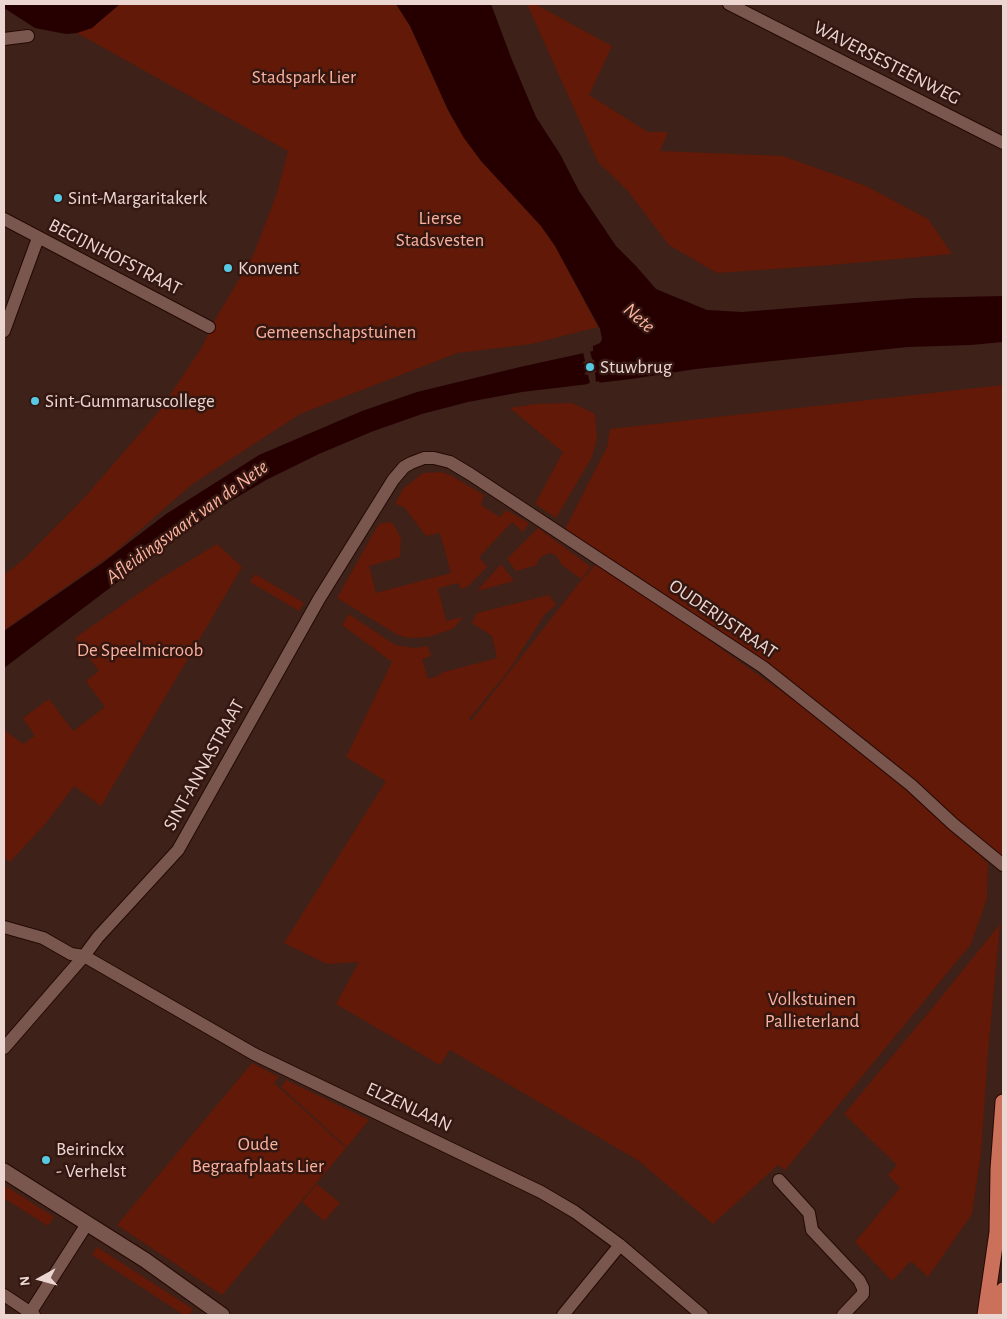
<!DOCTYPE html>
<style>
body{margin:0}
#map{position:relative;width:1007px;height:1319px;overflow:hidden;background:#3e2119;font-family:"Alegreya Sans",sans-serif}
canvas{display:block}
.frame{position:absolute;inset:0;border:5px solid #ebd6d1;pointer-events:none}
.north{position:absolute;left:15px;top:1254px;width:50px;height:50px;-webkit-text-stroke:4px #331710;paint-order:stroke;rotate:263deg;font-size:14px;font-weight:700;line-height:20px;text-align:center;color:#ebd6d1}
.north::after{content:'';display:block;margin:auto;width:18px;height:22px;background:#ebd6d1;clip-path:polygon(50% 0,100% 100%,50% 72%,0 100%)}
</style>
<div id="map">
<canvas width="1007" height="1319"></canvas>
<div class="frame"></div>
<div class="north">N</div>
</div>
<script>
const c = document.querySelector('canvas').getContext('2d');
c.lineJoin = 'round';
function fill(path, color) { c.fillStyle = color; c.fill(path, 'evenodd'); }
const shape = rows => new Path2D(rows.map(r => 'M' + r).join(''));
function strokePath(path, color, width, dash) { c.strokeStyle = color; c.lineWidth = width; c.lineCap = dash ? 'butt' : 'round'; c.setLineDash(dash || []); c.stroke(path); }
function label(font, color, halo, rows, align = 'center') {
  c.font = font + ' "Alegreya Sans",sans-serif'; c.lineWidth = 5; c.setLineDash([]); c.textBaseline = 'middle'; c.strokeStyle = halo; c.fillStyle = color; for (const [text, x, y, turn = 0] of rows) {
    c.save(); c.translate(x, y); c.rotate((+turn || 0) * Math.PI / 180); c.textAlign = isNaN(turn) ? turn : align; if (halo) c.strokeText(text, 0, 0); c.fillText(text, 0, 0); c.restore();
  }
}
const green = shape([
 [40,4,396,4,410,26,448,110,464,138,481,161,541,226,555,246,598,327,531,344,457,353,300,414,191,485,114,553,4,630,4,575,24,559,85,497,160,410,202,347,216,318,253,256,277,193,288,151,77,33],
 [527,4,535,4,612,46,589,95,648,132,668,132,660,151,783,156,866,186,928,219,952,254,831,265,717,273,669,245,627,190,598,162],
 [1003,385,1003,859,869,742,763,661,654,587,565,529,607,447,610,429],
 [572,403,595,414,597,438,592,457,556,518,535,504,563,452,510,408,535,404],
 [442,472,452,476,484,495,481,505,500,517,506,510,529,523,523,532,512,522,479,557,487,567,467,587,461,589,459,583,438,588,446,621,463,617,453,629,428,637,408,638,398,635,337,598,378,525,383,523,391,522,396,528,401,539,400,557,369,566,376,593,451,573,440,533,426,536,404,507,395,504,403,489,423,473],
 [538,528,591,567,581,579,561,564,557,556,551,553,544,555,538,560,537,565,516,571,507,559],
 [217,544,242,567,101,806,74,786,46,823,10,862,4,857,4,730,23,744,35,736,23,718,49,699,73,731,105,707,86,681,99,671,75,638,158,580],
 [598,562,845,736,988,863,987,898,971,944,785,1170,778,1165,713,1224,639,1161,503,1081,450,1050,440,1065,336,1004,359,962,327,964,284,943,386,781,346,757,392,662,342,625,349,614,395,645,415,648,428,646,431,656,422,659,428,679,441,675,440,673,497,658,492,636,472,623,477,613,549,595,556,605,545,614,509,670,469,719,471,721,579,583],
 [501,564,514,581,477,591],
 [255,574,304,603,299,611,250,582],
 [1000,924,988,1053,981,1153,972,1214,928,1277,911,1261,892,1281,855,1242,900,1188,888,1175,897,1165,844,1114,934,1006],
 [252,1063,279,1077,274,1083,346,1148,222,1295,117,1225],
 [286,1080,369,1120,347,1147,281,1087],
 [317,1184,340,1203,324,1221,302,1202],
 [4,1185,54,1217,48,1226,4,1198],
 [97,1247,193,1309,189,1315,184,1315,92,1255]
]);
const water = shape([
 [4,4,120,4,92,28,77,33,66,34,35,28,4,8],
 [396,4,491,4,512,60,536,117,560,154,579,191,616,246,636,266,656,289,707,310,742,312,914,298,1003,296,1003,342,971,345,908,347,696,369,631,379,522,392,468,402,422,414,371,432,319,454,266,480,229,502,176,538,4,668,4,631,101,564,166,514,259,455,362,411,417,392,520,367,593,351,593,346,600,343,602,339,600,329,555,246,541,226,481,161,464,138,448,110,410,26]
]);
const pier = shape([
 [592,343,593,350,590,351,592,359,595,361,593,363,594,370,597,371,595,373,596,382,599,381,600,385,588,387,587,384,590,383,588,375,584,374,587,371,586,364,582,363,585,361,583,352,581,352,580,350,591,349]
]);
const minor = shape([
 [729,4,1003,143],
 [4,39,28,36],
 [4,219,209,327],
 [4,331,38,238],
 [4,927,43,938,71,954,84,956,254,1054,541,1192,575,1212,620,1245,702,1315],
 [4,1048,84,956,98,937,178,850,319,599,393,480,404,467,411,463,424,458,434,458,450,462,470,474,763,667,911,785,953,824,1003,865],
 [779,1180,809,1213,812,1230,859,1280,863,1288,863,1294,843,1315],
 [4,1295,34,1315],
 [30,1313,87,1224],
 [563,1315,620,1245]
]);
const tertiary = shape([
 [4,1171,145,1260,222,1315]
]);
const trunk = shape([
 [985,1315,997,1232,998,1169,1003,1102],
 [999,1315,1003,1290]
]);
const markers = [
 [58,198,5,"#57c9e2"],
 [228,268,5,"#57c9e2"],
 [590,367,5,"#57c9e2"],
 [35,401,5,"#57c9e2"],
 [46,1160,5,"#57c9e2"]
];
const streetNames = [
 ["WAVERSESTEENWEG",887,63,27],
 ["BEGIJNHOFSTRAAT",115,257,27],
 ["OUDERIJSTRAAT",723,619,34],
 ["SINT-ANNASTRAAT",204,765,-61],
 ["ELZENLAAN",409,1107,25]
];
const parkNames = [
 ["Stadspark Lier",304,77],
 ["Lierse",440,218],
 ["Stadsvesten",440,240],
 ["Gemeenschapstuinen",336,332],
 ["De Speelmicroob",140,650],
 ["Volkstuinen",812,999],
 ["Pallieterland",812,1021],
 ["Oude",258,1144],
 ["Begraafplaats Lier",258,1166]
];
const poiNames = [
 ["Sint-Margaritakerk",68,198],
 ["Konvent",238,268],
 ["Stuwbrug",600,367],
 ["Sint-Gummaruscollege",45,401],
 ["Beirinckx",56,1149],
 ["- Verhelst",56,1171]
];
const waterNames = [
 ["Nete",639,318,41],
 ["Afleidingsvaart van de Nete",187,522,-36]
];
fill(green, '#621907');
fill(water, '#260000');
fill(pier, '#3e2119');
strokePath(minor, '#240904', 14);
strokePath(tertiary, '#240904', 17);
strokePath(trunk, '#240904', 17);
strokePath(minor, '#79564e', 12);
strokePath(tertiary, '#79564e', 15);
strokePath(trunk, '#ca705b', 15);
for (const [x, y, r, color] of markers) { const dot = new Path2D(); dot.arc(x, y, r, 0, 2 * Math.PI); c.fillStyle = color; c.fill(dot); strokePath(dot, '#331710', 2); }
label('19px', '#ebd6d1', '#331710', streetNames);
label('19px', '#fbb19f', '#331710', parkNames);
label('19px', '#ebd6d1', '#331710', poiNames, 'left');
label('italic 20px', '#fdb3a0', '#331710', waterNames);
</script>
